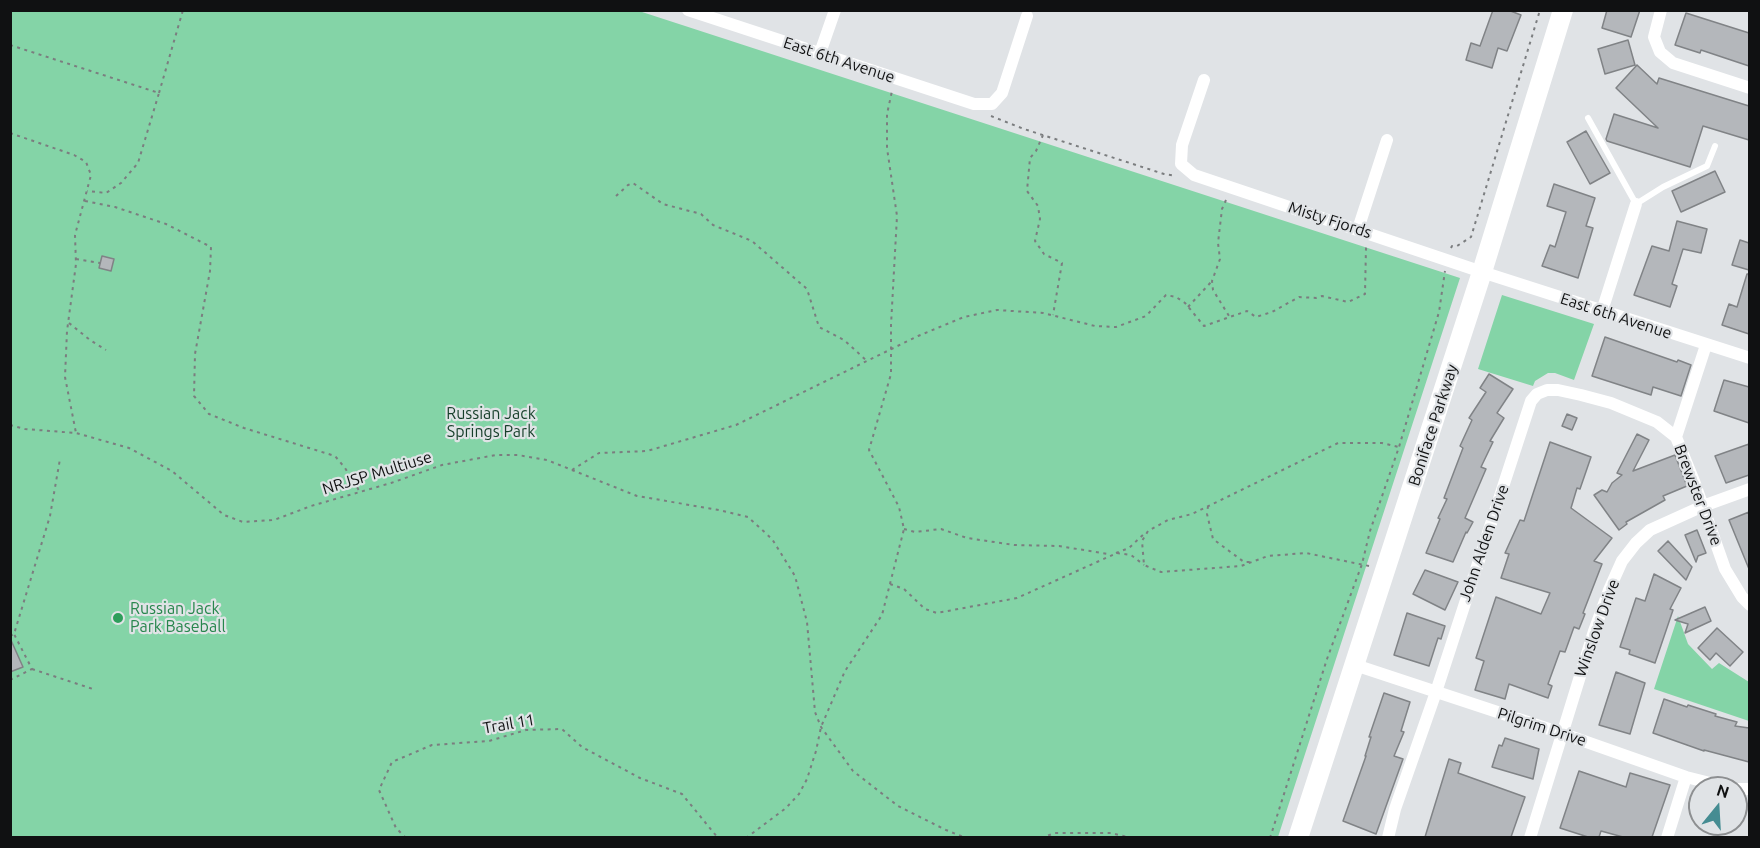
<!DOCTYPE html>
<style>
body{margin:0}
#map{position:relative;width:1760px;height:848px;overflow:hidden;background:#e0e3e6;font-family:Ubuntu,sans-serif}
canvas{display:block}
.frame{position:absolute;inset:0;border:12px solid #101112;pointer-events:none}
.north{position:absolute;left:1688px;top:776px;width:60px;height:60px;box-sizing:border-box;background:#e0e3e6;border:2px solid #8d8f91;border-radius:50%;rotate:18deg;font-size:16px;font-weight:700;line-height:24px;text-align:center;color:#101112}
.north::after{content:'';display:block;margin:auto;width:21px;height:27px;background:#458c92;clip-path:polygon(50% 0,100% 100%,50% 72%,0 100%)}
</style>
<div id="map">
<canvas width="1760" height="848"></canvas>
<div class="frame"></div>
<div class="north">N</div>
</div>
<script>
const c = document.querySelector('canvas').getContext('2d');
c.lineJoin = 'round';
function fill(path, color) { c.fillStyle = color; c.fill(path, 'evenodd'); }
const shape = rows => new Path2D(rows.map(r => 'M' + r).join(''));
function strokePath(path, color, width, dash) { c.strokeStyle = color; c.lineWidth = width; c.lineCap = dash ? 'butt' : 'round'; c.setLineDash(dash || []); c.stroke(path); }
function label(font, color, halo, rows, align = 'center') {
  c.font = font + ' Ubuntu,sans-serif'; c.lineWidth = 4.5; c.setLineDash([]); c.textBaseline = 'middle'; c.strokeStyle = halo; c.fillStyle = color; for (const [text, x, y, turn = 0] of rows) {
    c.save(); c.translate(x, y); c.rotate((+turn || 0) * Math.PI / 180); c.textAlign = isNaN(turn) ? turn : align; if (halo) c.strokeText(text, 0, 0); c.fillText(text, 0, 0); c.restore();
  }
}
const green = shape([
 [10,11,639,11,1460,278,1278,837,11,837],
 [1502,295,1594,324,1574,380,1555,373,1548,373,1535,381,1533,386,1478,369],
 [1678,616,1688,644,1712,669,1719,663,1749,682,1749,721,1654,689]
]);
const building = shape([
 [1493,10,1508,10,1521,15,1507,51,1498,48,1492,68,1466,60,1471,43,1480,46,1493,10],
 [1607,10,1640,10,1631,37,1602,28,1607,10],
 [1686,13,1749,33,1749,66,1701,50,1700,53,1675,45,1686,13],
 [1628,40,1635,65,1605,74,1598,49,1628,40],
 [1637,65,1657,84,1659,78,1749,106,1749,140,1703,126,1690,167,1607,141,1606,139,1614,114,1658,128,1616,88,1637,65],
 [1586,131,1610,173,1590,184,1567,142,1586,131],
 [1715,171,1725,192,1681,212,1672,191,1715,171],
 [1554,184,1595,198,1586,226,1593,228,1578,278,1542,266,1550,245,1555,247,1566,212,1547,206,1554,184],
 [1677,221,1707,229,1701,253,1683,249,1672,284,1677,286,1670,307,1634,295,1652,246,1669,251,1677,221],
 [1740,240,1749,243,1749,270,1732,265,1740,240],
 [102,256,114,259,111,271,99,268,102,256],
 [1747,274,1749,274,1749,334,1722,325,1729,304,1737,307,1747,274],
 [1605,337,1677,362,1678,360,1691,365,1681,396,1653,387,1651,395,1592,376,1605,337],
 [1489,374,1513,389,1497,413,1504,418,1490,441,1493,442,1481,467,1486,469,1465,518,1473,522,1467,533,1466,532,1453,562,1426,553,1440,519,1438,518,1447,499,1444,498,1463,448,1460,446,1472,420,1469,418,1486,392,1480,388,1489,374],
 [1724,380,1749,387,1749,423,1714,411,1724,380],
 [1567,414,1577,418,1572,430,1562,426,1567,414],
 [1637,434,1649,440,1633,471,1675,455,1687,486,1663,496,1665,500,1626,522,1627,524,1619,530,1594,495,1602,490,1607,492,1612,483,1622,475,1617,473,1637,434],
 [1550,442,1591,457,1580,489,1577,488,1571,508,1612,538,1594,561,1602,564,1583,613,1585,614,1579,629,1574,627,1565,652,1560,651,1548,684,1552,686,1548,698,1509,684,1505,699,1475,690,1484,661,1476,658,1496,597,1541,614,1550,593,1501,578,1509,554,1505,553,1520,520,1524,521,1550,442],
 [1749,444,1749,475,1726,483,1715,456,1749,444],
 [1749,512,1749,569,1729,520,1749,512],
 [1697,530,1706,553,1698,556,1696,562,1685,535,1697,530],
 [1668,541,1692,567,1686,580,1658,551,1668,541],
 [1425,570,1458,582,1445,610,1413,594,1425,570],
 [1654,574,1681,588,1670,609,1673,610,1655,663,1629,654,1630,650,1620,647,1636,598,1645,601,1654,574],
 [1705,607,1711,621,1685,633,1688,624,1675,620,1705,607],
 [1407,613,1445,626,1441,639,1438,638,1429,666,1394,655,1407,613],
 [1717,628,1743,652,1730,666,1716,653,1710,660,1698,648,1717,628],
 [10,638,23,667,10,672,10,638],
 [1616,672,1645,683,1630,734,1599,725,1616,672],
 [1384,693,1410,702,1401,731,1404,732,1394,756,1403,759,1376,834,1343,821,1366,756,1365,756,1371,737,1369,737,1384,693],
 [1664,699,1687,707,1688,705,1716,714,1715,716,1737,722,1735,726,1749,728,1749,762,1704,750,1704,751,1653,733,1664,699],
 [1505,738,1539,749,1533,779,1492,767,1499,745,1502,746,1505,738],
 [1449,759,1461,763,1458,773,1525,797,1511,837,1425,837,1449,759],
 [1579,771,1626,787,1630,773,1670,785,1652,837,1623,837,1601,831,1599,837,1588,837,1560,828,1579,771]
]);
const path = shape([
 [10,45,159,93,138,163,121,183,106,193,87,191],
 [159,93,183,10],
 [991,116,1024,129,1164,174,1176,176],
 [10,133,74,155,86,162,91,175,75,235,76,264,67,331,65,377,76,433],
 [1043,135,1036,151,1030,158,1027,191,1038,206,1040,219,1035,241,1044,254,1062,263,1053,315],
 [616,196,628,185,633,183,663,204,701,214,713,225,752,241,807,289,819,327,844,340,867,361],
 [1226,200,1222,209,1218,243,1220,259,1212,281,1213,290,1229,316],
 [85,201,115,207,166,224,211,247,210,271,195,354,194,396,209,414,244,428,335,456,345,468,360,492],
 [1451,248,1452,246,1457,246,1471,237,1540,10],
 [76,259,100,263],
 [1188,307,1212,281],
 [69,323,90,340,106,350],
 [10,425,25,429,76,433,129,448,172,471,224,515,243,522,274,520,311,506,391,483,442,465,496,455,518,455,547,460,637,496,719,510,748,517,772,539,795,576,807,622,815,712,821,727,853,771,898,806,946,830,966,838],
 [572,470,599,453,647,451,736,425,918,336,964,317,997,310,1043,313,1095,326,1116,327,1146,316,1166,295,1176,297,1185,303,1204,326,1247,311,1256,317,1272,312,1299,297,1316,298,1322,296,1348,302,1365,294,1366,247],
 [1208,506,1207,514,1213,539,1244,562,1250,562],
 [904,529,915,532,941,529,967,538,1014,545,1059,546,1108,554],
 [1116,553,1129,548,1146,532],
 [1369,566,1306,553,1268,556,1241,566,1161,572,1144,565,1142,541,1148,531,1168,520,1192,514,1338,443,1382,443,1399,447],
 [890,584,904,589,925,609,937,613,1017,598,1117,553,1131,555,1144,565],
 [10,636,14,634,50,516,60,459],
 [32,669,96,690],
 [10,680,32,669,14,634],
 [406,838,396,828,379,790,392,762,432,745,489,741,526,730,562,729,582,747,640,778,682,794,718,838],
 [746,838,786,808,799,794,807,779,816,751,821,727,845,671,882,615,904,529,899,507,869,450,891,374,891,325,897,216,887,148,887,114,892,91],
 [1041,838,1055,833,1111,833,1132,838],
 [1270,838,1327,659,1362,564,1370,531,1399,447,1439,312,1445,271]
]);
const lane = shape([
 [1588,118,1636,204,1663,187,1707,166,1715,146]
]);
const street = shape([
 [688,10,974,104,992,104,1002,93,1027,16],
 [1661,10,1654,37,1660,52,1673,63,1750,88],
 [820,53,835,10],
 [1204,80,1182,145,1181,164,1194,175,1482,272,1750,358],
 [1358,229,1387,140],
 [1602,311,1636,204],
 [1706,345,1676,437,1694,481,1725,569,1742,597,1750,605],
 [1355,665,1561,733,1686,777,1730,788],
 [1736,789,1750,789],
 [1388,838,1395,809,1436,692,1531,401,1537,394,1547,390,1558,390,1581,395,1611,403,1657,422,1676,437],
 [1530,838,1594,631,1609,590,1622,561,1636,543,1650,530,1703,506,1750,489],
 [1667,838,1686,777]
]);
const primary = shape([
 [1298,838,1482,272,1563,10]
]);
const markers = [
 [118,618,6,"#2e9e5b"]
];
const streetNames = [
 ["East 6th Avenue",839,60,18],
 ["Misty Fjords",1330,220,18],
 ["East 6th Avenue",1616,316,18],
 ["Boniface Parkway",1433,425,-72],
 ["NRJSP Multiuse",377,473,-17],
 ["Brewster Drive",1698,495,69],
 ["John Alden Drive",1484,543,-71],
 ["Winslow Drive",1597,628,-70],
 ["Trail 11",509,724,-10],
 ["Pilgrim Drive",1542,727,18]
];
const parkNames = [
 ["Russian Jack",491,414],
 ["Springs Park",491,432]
];
const leisureNames = [
 ["Russian Jack",130,609],
 ["Park Baseball",130,627]
];
fill(green, '#84d4a7');
fill(building, '#b4b7bb');
strokePath(building, '#808386', 1.5);
strokePath(path, '#7b7d7f', 2, [3, 4.5]);
strokePath(lane, '#fff', 6);
strokePath(street, '#fff', 12);
strokePath(primary, '#fff', 20);
for (const [x, y, r, color] of markers) { const dot = new Path2D(); dot.arc(x, y, r, 0, 2 * Math.PI); c.fillStyle = color; c.fill(dot); strokePath(dot, '#e0e3e6', 2); }
label('16px', '#101112', '#e0e3e6', streetNames);
label('16px', '#163f2a', '#e0e3e6', parkNames);
label('16px', '#27864d', '#e0e3e6', leisureNames, 'left');
</script>
